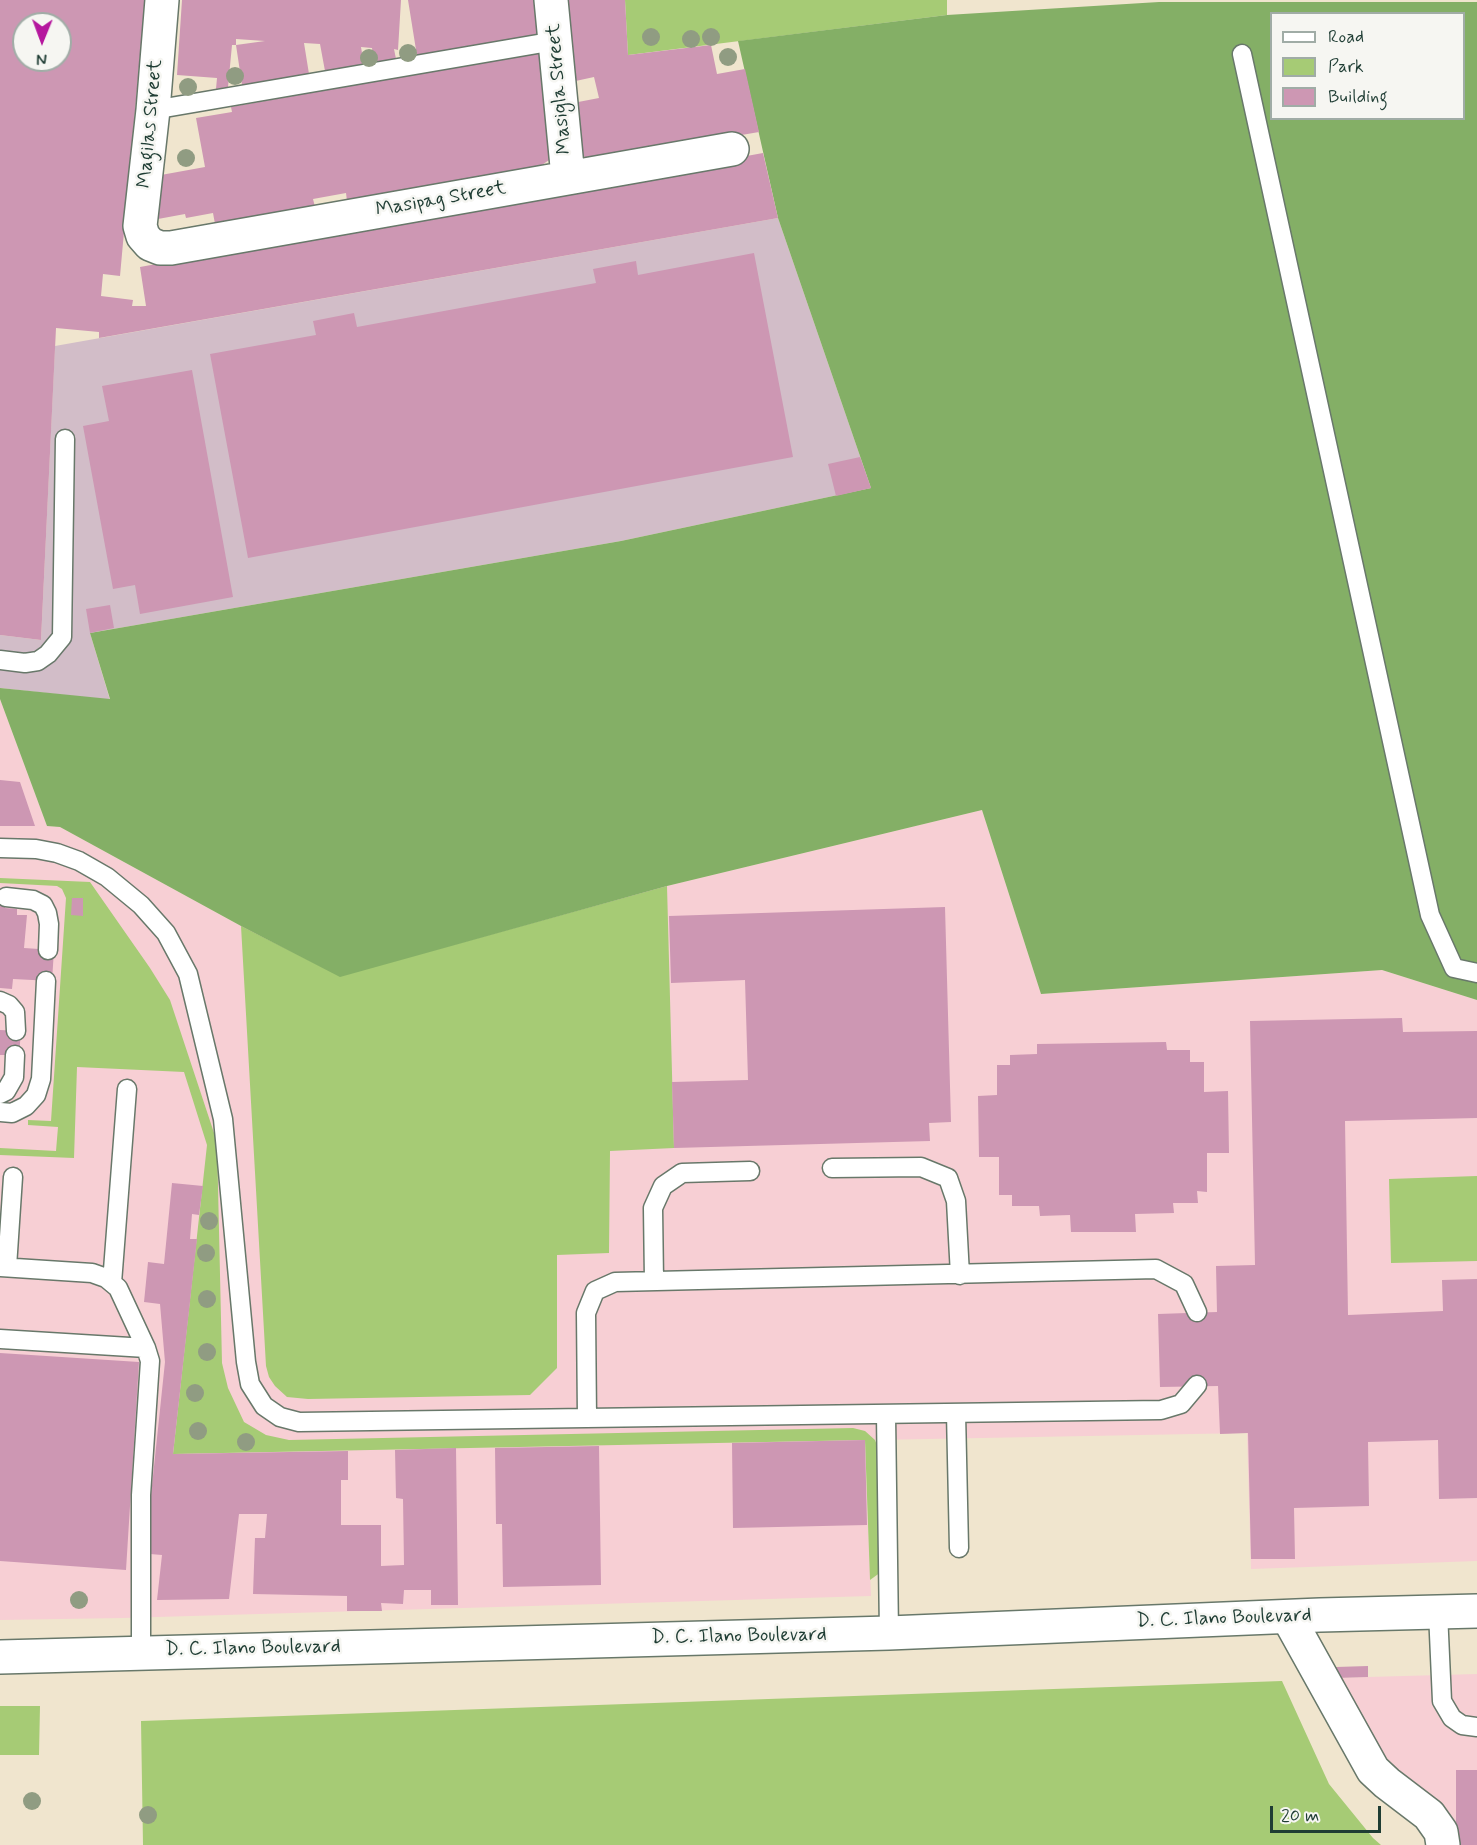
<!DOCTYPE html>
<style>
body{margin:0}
#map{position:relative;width:1477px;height:1845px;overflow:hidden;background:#f0e5ce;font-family:Mynerve,sans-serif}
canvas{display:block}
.legend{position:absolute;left:1270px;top:12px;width:195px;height:108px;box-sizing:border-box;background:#f6f6f2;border:2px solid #a0aca6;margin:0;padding:8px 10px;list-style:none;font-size:18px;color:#1f3d34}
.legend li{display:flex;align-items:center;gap:12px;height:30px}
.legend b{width:30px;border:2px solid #a0aca6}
.north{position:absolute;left:12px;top:12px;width:60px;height:60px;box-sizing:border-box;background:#f6f6f2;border:2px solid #a0aca6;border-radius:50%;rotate:181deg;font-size:16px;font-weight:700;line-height:24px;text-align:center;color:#1f3d34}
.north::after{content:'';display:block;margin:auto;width:21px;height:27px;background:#b5179e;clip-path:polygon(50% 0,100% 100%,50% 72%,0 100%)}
.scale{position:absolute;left:1270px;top:1806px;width:111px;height:27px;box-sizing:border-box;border:3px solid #1f3d34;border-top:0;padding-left:8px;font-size:18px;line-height:21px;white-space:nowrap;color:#1f3d34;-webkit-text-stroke:4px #f6f6f2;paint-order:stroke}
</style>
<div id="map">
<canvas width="1477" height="1845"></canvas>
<ul class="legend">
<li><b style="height:8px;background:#fff"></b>Road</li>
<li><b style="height:16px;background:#a6cb75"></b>Park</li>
<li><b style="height:16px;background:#cd97b3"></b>Building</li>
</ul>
<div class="north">N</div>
<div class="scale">20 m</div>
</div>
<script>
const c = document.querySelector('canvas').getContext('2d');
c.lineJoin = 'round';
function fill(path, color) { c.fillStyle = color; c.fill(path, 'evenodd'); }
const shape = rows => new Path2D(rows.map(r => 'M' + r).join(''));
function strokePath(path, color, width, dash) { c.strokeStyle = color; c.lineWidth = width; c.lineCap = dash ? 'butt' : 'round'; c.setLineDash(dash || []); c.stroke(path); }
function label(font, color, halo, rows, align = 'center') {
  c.font = font + ' Mynerve,sans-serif'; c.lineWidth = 5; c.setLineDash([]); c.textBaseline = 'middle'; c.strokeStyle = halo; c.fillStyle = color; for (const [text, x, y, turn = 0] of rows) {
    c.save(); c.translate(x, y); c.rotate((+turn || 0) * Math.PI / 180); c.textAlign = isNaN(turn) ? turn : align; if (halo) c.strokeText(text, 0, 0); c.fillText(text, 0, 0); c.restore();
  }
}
const built = shape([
 [0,699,47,826,60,827,241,926,667,886,982,810,1041,994,1382,970,1477,1000,1477,1561,1251,1569,1247,1433,875,1440,865,1440,871,1596,123,1618,0,1620],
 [1477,1674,1477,1845,1384,1772,1331,1678]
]);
const industrial = shape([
 [778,218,871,488,621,541,90,633,110,700,0,688,0,635,41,640,55,346]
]);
const green = shape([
 [625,0,947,0,947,15,628,55],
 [0,878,90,882,150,968,170,1000,217,1142,222,1363,228,1388,244,1422,266,1435,289,1440,853,1428,865,1431,875,1440,879,1451,881,1572,870,1580,865,1440,173,1454,207,1145,184,1072,77,1067,74,1158,0,1155,0,1148,56,1151,58,1127,28,1125,28,1120,51,1121,66,898,62,889,57,886,0,883],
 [667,886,674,1148,610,1151,609,1253,557,1255,557,1368,530,1395,308,1399,287,1397,275,1386,269,1377,266,1366,241,926,340,976],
 [1477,1176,1477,1261,1391,1263,1389,1179],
 [1282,1681,1329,1784,1373,1838,1381,1845,143,1845,141,1721],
 [0,1706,40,1706,39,1755,0,1755]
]);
const forest = shape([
 [1159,2,1477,2,1477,1000,1382,970,1041,994,982,810,667,886,340,977,241,926,60,827,47,826,0,699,0,688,110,699,90,633,621,541,871,488,778,218,738,41,947,15],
 [1272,14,1464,14,1464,118,1272,118]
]);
const building = shape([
 [0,0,145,0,120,276,103,274,101,296,133,300,132,306,146,306,140,267,763,153,778,218,99,338,99,332,56,328,41,640,0,635],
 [24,24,60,24,60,60,24,60],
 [182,0,401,0,398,50,394,49,396,59,374,63,372,48,361,47,364,65,325,71,320,44,304,43,309,74,242,85,236,45,265,41,236,39,236,45,232,45,228,87,216,89,217,78,177,75],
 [408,0,539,0,541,35,417,56],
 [564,0,625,0,628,55,711,45,717,74,745,69,759,132,590,161,576,150,573,103,599,98,594,77,571,82],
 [542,52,549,160,539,167,347,201,346,193,313,199,315,207,215,224,213,213,186,218,185,214,158,219,161,175,205,167,196,118,232,112,231,107],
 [754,253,793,457,248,558,210,354,316,335,313,321,354,313,357,327,596,283,593,269,636,261,638,275],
 [192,370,233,597,140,614,135,585,113,589,83,426,109,421,102,386],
 [860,457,871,488,836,496,828,464],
 [110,605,114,628,90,633,86,609],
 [0,780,20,782,35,826,0,826],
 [0,890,7,890,5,908,17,909,17,915,27,915,24,948,54,950,52,981,13,979,12,989,0,988],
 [72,898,83,898,83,916,71,915],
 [945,907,951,1122,929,1123,930,1141,674,1148,672,1082,748,1080,745,980,671,983,669,916],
 [1402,1018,1403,1032,1477,1031,1477,1118,1345,1121,1348,1315,1443,1311,1442,1280,1477,1279,1477,1498,1439,1499,1438,1440,1368,1442,1369,1506,1294,1508,1295,1559,1251,1559,1248,1433,1220,1434,1218,1386,1160,1387,1158,1314,1217,1312,1216,1266,1255,1265,1250,1021],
 [0,1030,21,1031,19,1055,0,1055],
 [1166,1042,1167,1050,1190,1050,1190,1062,1204,1062,1204,1092,1228,1091,1229,1153,1207,1153,1207,1192,1197,1191,1198,1203,1173,1203,1174,1213,1135,1214,1136,1232,1071,1232,1070,1215,1040,1216,1039,1206,1012,1206,1012,1195,999,1195,999,1157,979,1157,978,1096,997,1095,997,1065,1010,1065,1010,1055,1037,1054,1037,1044],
 [172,1183,203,1186,199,1215,192,1214,190,1239,197,1239,173,1454,348,1451,348,1480,341,1480,341,1525,381,1525,381,1566,404,1565,403,1499,396,1498,395,1450,456,1448,458,1605,431,1605,431,1590,404,1590,403,1604,381,1603,382,1611,347,1611,347,1596,253,1594,255,1538,265,1538,267,1514,239,1514,229,1599,157,1600,162,1555,150,1554,151,1495,165,1362,160,1304,144,1302,148,1262,164,1264],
 [0,1353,139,1362,126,1570,0,1561],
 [865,1440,867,1525,733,1528,732,1443],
 [599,1446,601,1585,503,1587,502,1524,496,1524,495,1448],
 [1368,1666,1368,1677,1336,1678,1336,1667],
 [1456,1770,1477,1770,1477,1845,1456,1845]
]);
const service = shape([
 [1242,54,1430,915,1454,968,1477,973],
 [153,110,555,41],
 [0,660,25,663,38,661,48,654,62,637,65,439],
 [0,848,36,849,57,853,79,861,107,877,141,905,166,933,188,974,223,1119,246,1362,250,1384,264,1406,280,1417,299,1422,1161,1410,1181,1404,1197,1385],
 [6,897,33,900,43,905,47,913,49,924,48,950],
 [0,1001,9,1005,15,1012,16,1031],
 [0,1094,6,1091,14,1077,15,1055],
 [0,1112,12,1113,26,1106,36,1095,41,1079,46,981],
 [832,1168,921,1167,948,1178,956,1201,960,1275],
 [0,1267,92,1273,106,1278,118,1288,146,1348,150,1361,141,1495,141,1652],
 [7,1267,13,1177],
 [654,1281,653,1208,663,1186,682,1173,750,1171],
 [112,1283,127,1089],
 [0,1339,146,1348],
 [956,1413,959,1548],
 [886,1415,889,1633],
 [587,1418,586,1313,595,1291,615,1282,1156,1269,1184,1284,1197,1312],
 [1438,1612,1442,1701,1452,1718,1462,1725,1477,1727]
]);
const minor = shape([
 [162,0,153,110,140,226,143,236,150,244,160,248,171,248,732,149],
 [551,0,568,177],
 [1288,1617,1373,1770,1387,1783,1429,1815,1441,1832,1443,1845]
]);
const tertiary = shape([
 [0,1657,889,1633,1320,1615,1477,1611]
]);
const trees = [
 [651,37],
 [711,37],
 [691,39],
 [408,53],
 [728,57],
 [369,58],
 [235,76],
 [188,87],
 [186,158],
 [209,1221],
 [206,1253],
 [207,1299],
 [207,1352],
 [195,1393],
 [198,1431],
 [246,1442],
 [79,1600],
 [32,1801],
 [148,1815]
];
const streetNames = [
 ["Masigla Street",560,89,-95],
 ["Magilas Street",151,124,-85],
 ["Masipag Street",441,200,-10],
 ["D. C. Ilano Boulevard",1224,1619,-2],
 ["D. C. Ilano Boulevard",739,1637,-1],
 ["D. C. Ilano Boulevard",253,1649,-1]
];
fill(built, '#f7cfd4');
fill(industrial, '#d2bdc8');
fill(green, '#a6cb75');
fill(forest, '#84af66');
fill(building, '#cd97b3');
strokePath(service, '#68786a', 21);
strokePath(minor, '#68786a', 36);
strokePath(tertiary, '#68786a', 36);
strokePath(service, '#fff', 18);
strokePath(minor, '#fff', 33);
strokePath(tertiary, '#fff', 33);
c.fillStyle = '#909c82';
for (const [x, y] of trees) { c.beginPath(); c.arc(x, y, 9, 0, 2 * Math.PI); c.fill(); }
label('20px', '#1f3d34', '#f6f6f2', streetNames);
</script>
